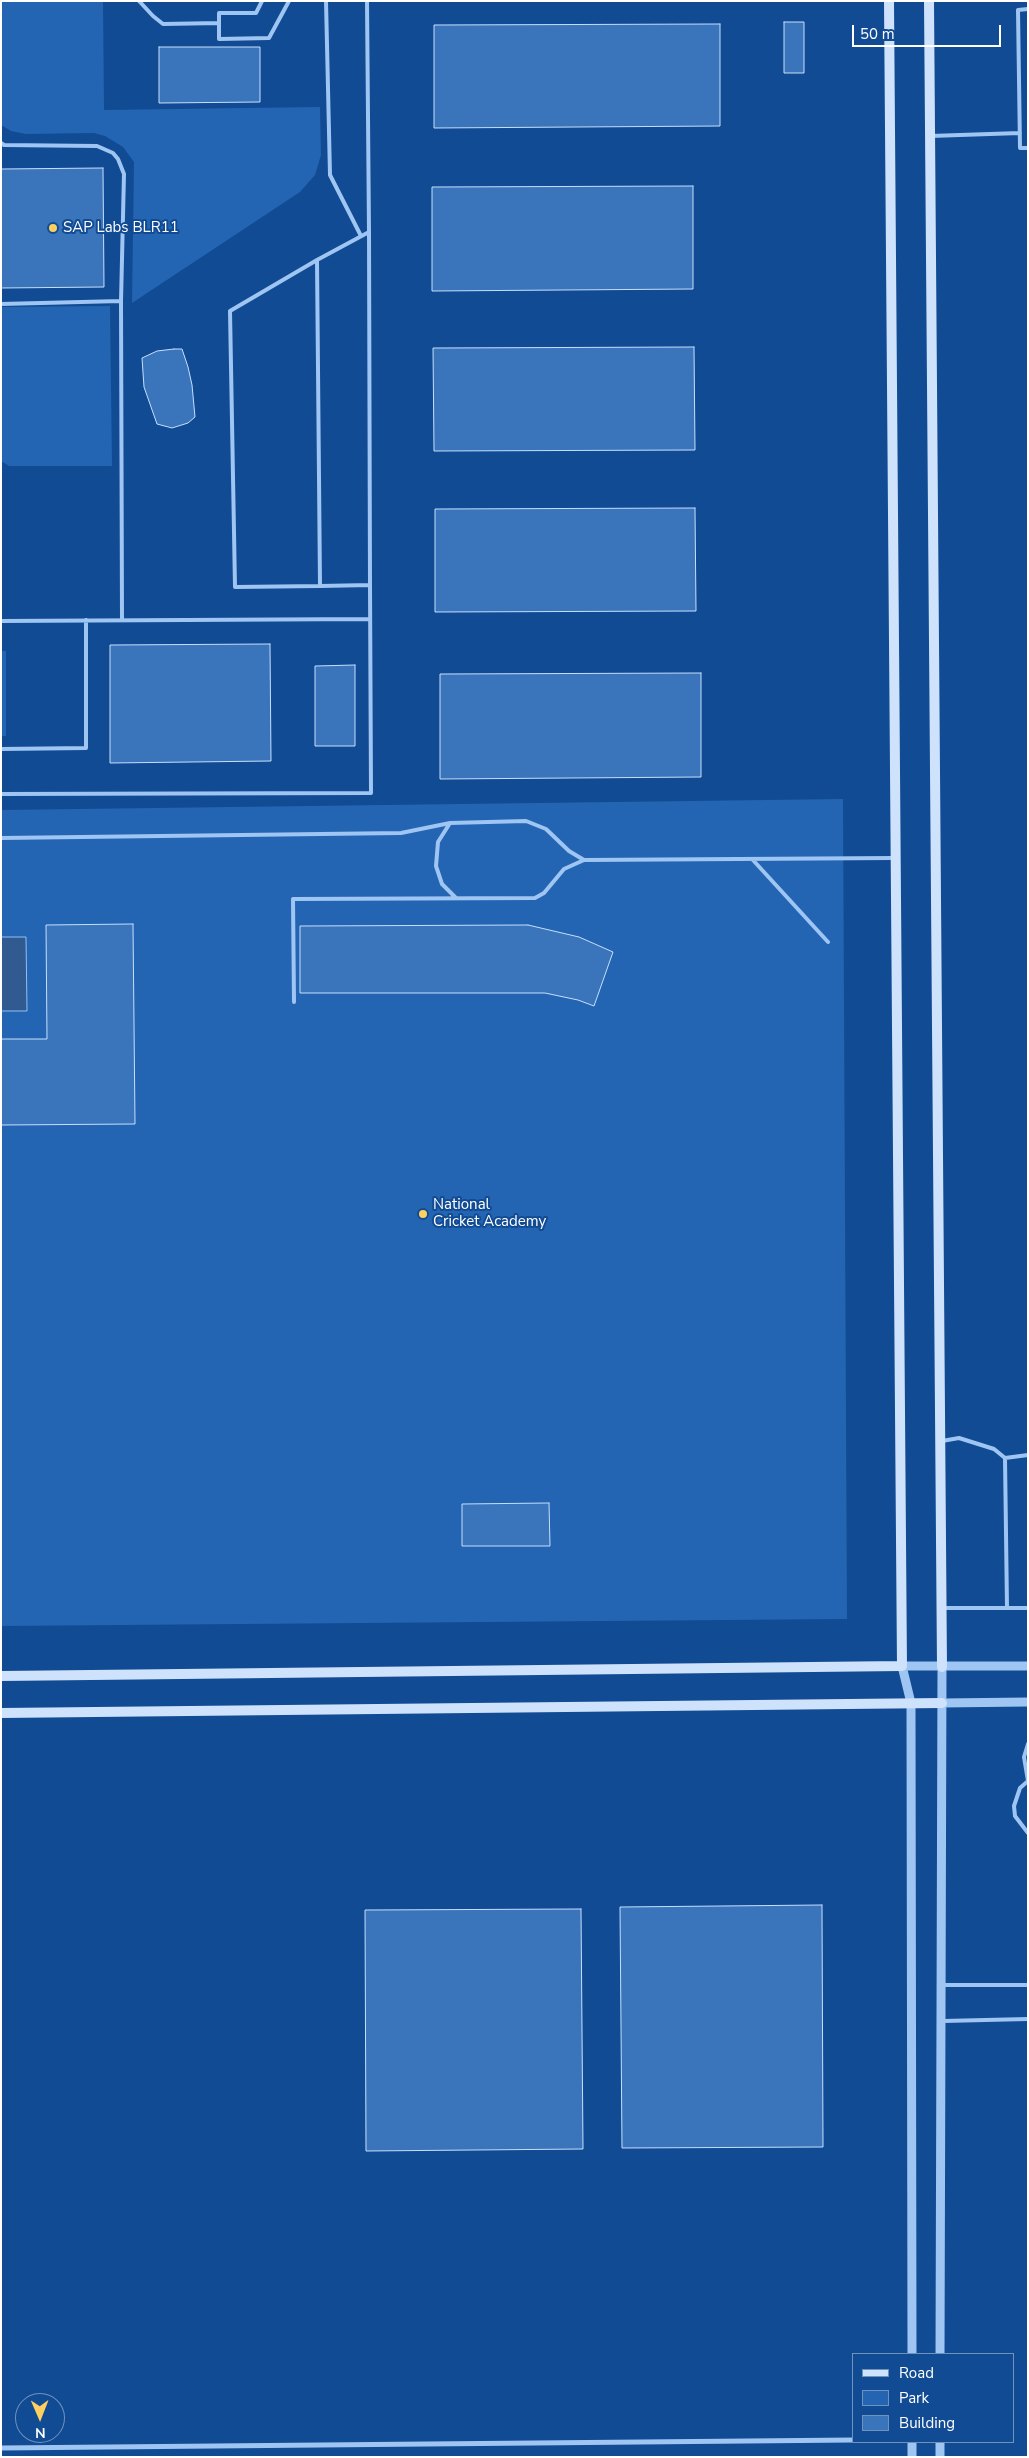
<!DOCTYPE html>
<style>
body{margin:0}
#map{position:relative;width:1029px;height:2458px;overflow:hidden;background:#114b93;font-family:"Nunito Sans",sans-serif}
canvas{display:block}
.frame{position:absolute;inset:0;border:2px solid #fff;pointer-events:none}
.legend{position:absolute;left:852px;top:2353px;width:162px;height:90px;box-sizing:border-box;background:#114b93;border:1px solid #7093be;margin:0;padding:6px 9px;list-style:none;font-size:15px;color:#fff}
.legend li{display:flex;align-items:center;gap:10px;height:25px}
.legend b{width:25px;border:1px solid #7093be}
.north{position:absolute;left:15px;top:2393px;width:50px;height:50px;box-sizing:border-box;background:#114b93;border:1px solid #7093be;border-radius:50%;rotate:179deg;font-size:14px;font-weight:700;line-height:20px;text-align:center;color:#fff}
.north::after{content:'';display:block;margin:auto;width:18px;height:22px;background:#ffd060;clip-path:polygon(50% 0,100% 100%,50% 72%,0 100%)}
.scale{position:absolute;left:852px;top:25px;width:149px;height:22px;box-sizing:border-box;border:2px solid #fff;border-top:0;padding-left:6px;font-size:15px;line-height:18px;white-space:nowrap;color:#fff;-webkit-text-stroke:4px #114b93;paint-order:stroke}
</style>
<div id="map">
<canvas width="1029" height="2458"></canvas>
<div class="frame"></div>
<ul class="legend">
<li><b style="height:6px;background:#cee2fc"></b>Road</li>
<li><b style="height:14px;background:#2365b2"></b>Park</li>
<li><b style="height:14px;background:#3a75bb"></b>Building</li>
</ul>
<div class="north">N</div>
<div class="scale">50 m</div>
</div>
<script>
const c = document.querySelector('canvas').getContext('2d');
c.lineJoin = 'round';
function fill(path, color) { c.fillStyle = color; c.fill(path, 'evenodd'); }
const shape = rows => new Path2D(rows.map(r => 'M' + r).join(''));
function strokePath(path, color, width, dash) { c.strokeStyle = color; c.lineWidth = width; c.lineCap = dash ? 'butt' : 'round'; c.setLineDash(dash || []); c.stroke(path); }
function label(font, color, halo, rows, align = 'center') {
  c.font = font + ' "Nunito Sans",sans-serif'; c.lineWidth = 4; c.setLineDash([]); c.textBaseline = 'middle'; c.strokeStyle = halo; c.fillStyle = color; for (const [text, x, y, turn = 0] of rows) {
    c.save(); c.translate(x, y); c.rotate((+turn || 0) * Math.PI / 180); c.textAlign = isNaN(turn) ? turn : align; if (halo) c.strokeText(text, 0, 0); c.fillText(text, 0, 0); c.restore();
  }
}
const green = shape([
 [1,1,103,1,104,110,320,107,321,155,315,175,300,192,132,303,134,162,123,147,105,136,94,133,26,134,11,131,1,125],
 [110,306,112,466,9,466,1,461,1,307],
 [1,651,6,651,6,736,1,736],
 [843,799,847,1619,1,1626,1,810]
]);
const water = shape([
 [1,937,26,937,27,1011,1,1011,1,937]
]);
const building = shape([
 [784,22,804,22,804,73,784,73,784,22],
 [720,24,720,126,434,128,434,25,720,24],
 [159,47,260,47,260,102,159,103,159,47],
 [103,168,104,287,1,288,1,169,103,168],
 [693,186,693,289,432,291,432,187,693,186],
 [694,347,695,450,434,451,433,348,694,347],
 [174,349,182,349,188,367,192,385,195,417,188,423,172,428,157,424,144,387,142,358,157,351,174,349],
 [695,508,696,611,435,612,435,509,695,508],
 [270,644,271,761,110,763,110,645,270,644],
 [355,665,355,746,315,746,315,666,355,665],
 [701,673,701,777,440,779,440,674,701,673],
 [133,924,135,1124,1,1125,1,1039,47,1039,46,925,133,924],
 [528,925,579,937,613,952,594,1006,578,1000,545,993,300,993,300,926,528,925],
 [549,1503,550,1546,462,1546,462,1504,549,1503],
 [822,1905,823,2147,622,2148,620,1907,822,1905],
 [581,1909,583,2149,366,2151,365,1910,581,1909]
]);
const service = shape([
 [139,1,153,16,163,24,219,23],
 [262,1,256,13,219,13,219,39,269,38,289,1],
 [326,1,330,175,361,236],
 [367,1,369,232,370,585,320,586,317,260,369,232],
 [1028,9,1018,10,1020,148,1028,148],
 [930,136,1020,133],
 [1,143,4,145,97,146,113,153,118,159,124,174,121,301,1,304],
 [317,260,230,311,235,587,320,586],
 [121,301,122,620],
 [1,621,370,619],
 [1,749,86,748,86,620],
 [1,794,371,793,370,585],
 [450,823,438,842,436,866,442,884,456,898],
 [1,838,401,833,450,823,526,821,546,829,569,851,584,860],
 [752,859,828,942],
 [294,1002,293,899,535,898,544,893,564,869,584,860,893,858],
 [942,1441,959,1438,994,1449,1005,1458,1028,1455],
 [1005,1458,1007,1608],
 [944,1608,1028,1608],
 [1028,1744,1024,1757,1028,1781],
 [1028,1781,1020,1788,1014,1806,1015,1816,1028,1833],
 [943,1985,1028,1985],
 [943,2021,1028,2019]
]);
const minor = shape([
 [1,2448,853,2440]
]);
const tertiary = shape([
 [942,1703,1028,1702],
 [912,2354,911,1703,902,1666,1028,1666],
 [940,2354,942,1667],
 [912,2442,912,2457],
 [940,2457,940,2442]
]);
const secondary = shape([
 [929,1,942,1667],
 [1,1676,902,1666,889,1],
 [1,1713,942,1703]
]);
const markers = [
 [53,228,5,"#ffd060"],
 [423,1214,5,"#ffd060"]
];
const poiNames = [
 ["SAP Labs BLR11",63,228],
 ["National",433,1205],
 ["Cricket Academy",433,1222]
];
fill(green, '#2365b2');
fill(water, '#315b90');
strokePath(water, '#90c0f6', 1);
fill(building, '#3a75bb');
strokePath(building, '#c6dffd', 1);
strokePath(service, '#9fc5f3', 4);
strokePath(minor, '#9fc5f3', 5);
strokePath(tertiary, '#9fc5f3', 9);
strokePath(secondary, '#cee2fc', 10);
for (const [x, y, r, color] of markers) { const dot = new Path2D(); dot.arc(x, y, r, 0, 2 * Math.PI); c.fillStyle = color; c.fill(dot); strokePath(dot, '#114b93', 2); }
label('15px', '#fff', '#114b93', poiNames, 'left');
</script>
